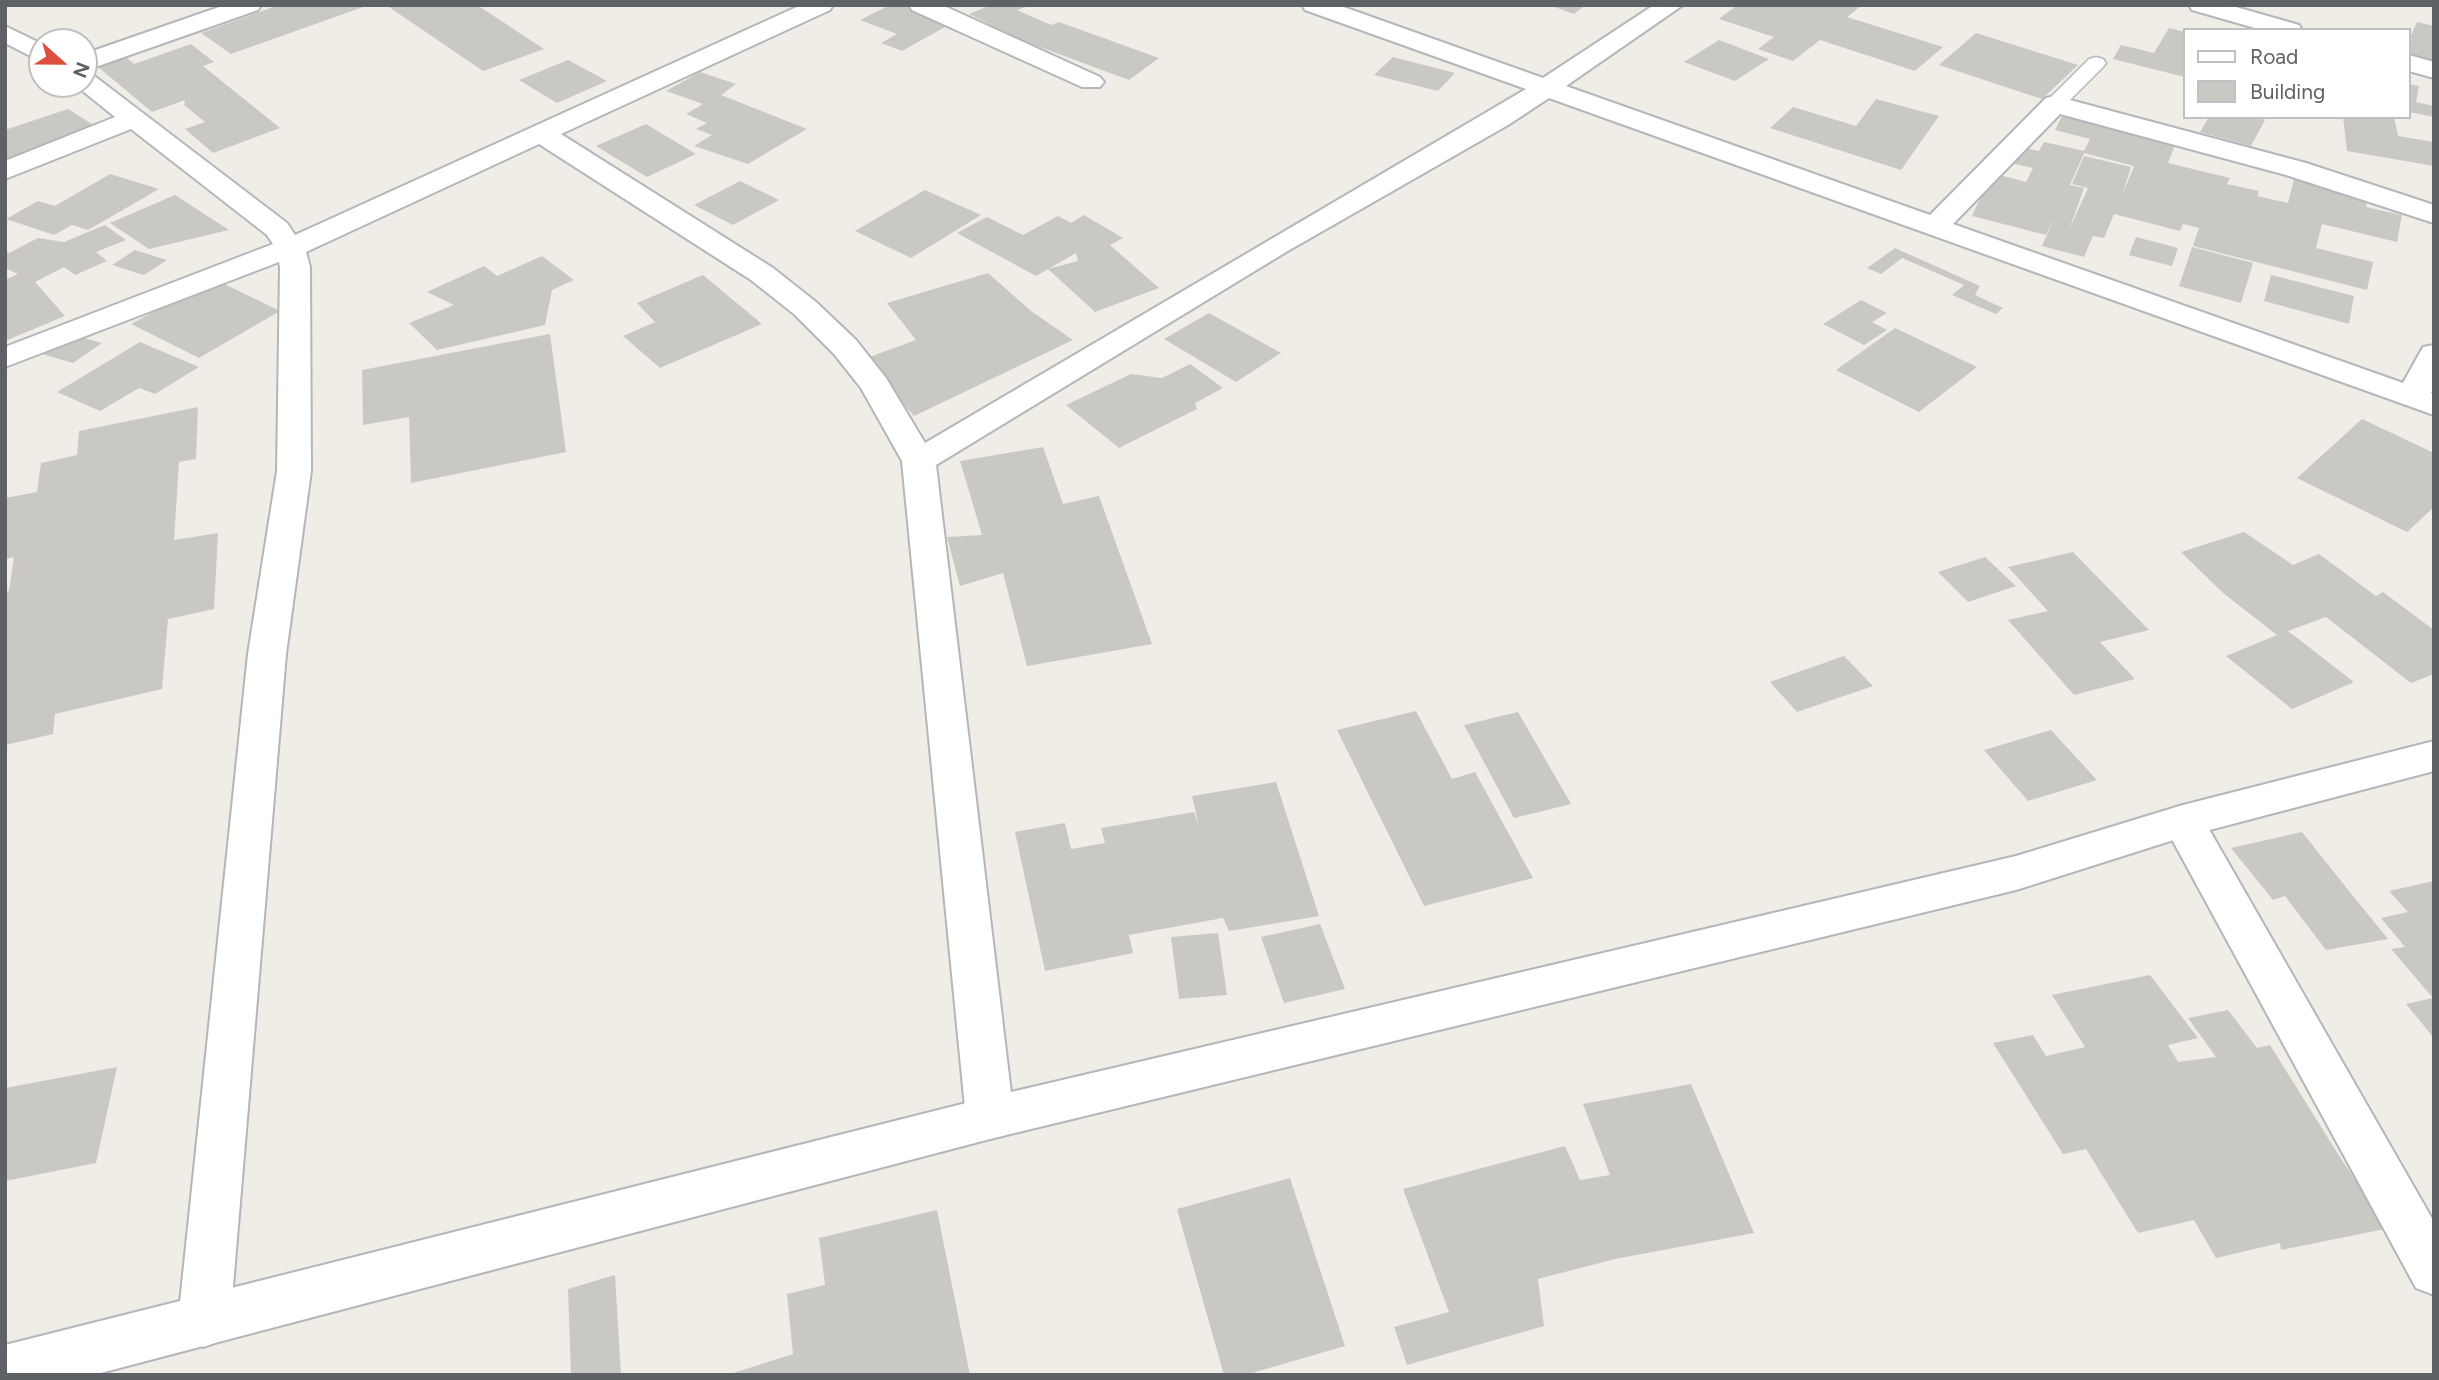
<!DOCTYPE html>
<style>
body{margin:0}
#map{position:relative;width:2439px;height:1380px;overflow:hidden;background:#efede6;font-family:Figtree,sans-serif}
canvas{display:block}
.frame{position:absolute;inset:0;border:7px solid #5e6165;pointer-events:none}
.legend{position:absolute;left:2183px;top:28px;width:228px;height:91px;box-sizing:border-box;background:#fff;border:2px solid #bfc0c1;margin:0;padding:9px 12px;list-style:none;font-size:21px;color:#5e6165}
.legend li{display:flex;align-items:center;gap:14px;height:35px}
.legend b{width:35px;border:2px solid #bfc0c1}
.north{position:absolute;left:28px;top:28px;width:70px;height:70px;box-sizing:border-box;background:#fff;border:2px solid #bfc0c1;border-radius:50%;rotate:111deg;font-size:19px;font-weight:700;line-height:28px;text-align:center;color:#5e6165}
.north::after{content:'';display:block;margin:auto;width:24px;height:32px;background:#dd4e3e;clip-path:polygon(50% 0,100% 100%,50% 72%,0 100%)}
</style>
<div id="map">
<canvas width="2439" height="1380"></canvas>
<div class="frame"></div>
<ul class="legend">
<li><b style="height:9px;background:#fff"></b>Road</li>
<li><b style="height:19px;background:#cac8c2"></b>Building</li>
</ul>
<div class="north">N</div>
</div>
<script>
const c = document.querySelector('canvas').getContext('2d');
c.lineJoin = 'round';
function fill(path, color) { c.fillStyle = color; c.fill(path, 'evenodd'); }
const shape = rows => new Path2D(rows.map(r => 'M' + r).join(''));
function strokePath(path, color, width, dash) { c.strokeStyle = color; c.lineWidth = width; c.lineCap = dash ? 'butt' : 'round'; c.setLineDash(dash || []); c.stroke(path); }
const building = shape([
 [279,5,366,5,366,6,231,54,201,33],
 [386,5,477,5,544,49,483,71],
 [890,5,906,5,954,22,902,51,881,43,897,34,860,20],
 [991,5,1021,5,1025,7,1017,10,1051,25,1059,22,1159,58,1129,80,1021,40,969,14],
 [1549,5,1586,5,1574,14],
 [1737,5,1862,5,1847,17,1943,47,1915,71,1820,40,1793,61,1758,49,1774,37,1719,19],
 [2417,22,2434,26,2434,60,2409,54,2409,40],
 [2169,28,2185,32,2185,77,2113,59,2121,45,2154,53],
 [1976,33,2078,65,2042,99,1939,65],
 [1719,40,1769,59,1735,81,1684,62],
 [191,44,214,62,203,66,280,128,213,153,185,129,205,122,184,105,185,100,152,112,98,67,127,58,134,64],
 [1393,57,1455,73,1438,91,1374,75],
 [568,60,607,81,557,103,519,80],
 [700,72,736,84,721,95,807,129,748,164,694,146,712,135,696,129,707,123,686,114,703,104,666,91],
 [2409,84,2419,86,2416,102,2434,106,2434,117,2409,112],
 [1876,99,1939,116,1901,170,1770,128,1793,107,1856,126],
 [68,109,100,129,5,167,5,130],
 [2064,112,2176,142,2168,163,2230,178,2227,184,2259,191,2257,196,2288,203,2294,179,2368,197,2366,207,2402,215,2397,242,2322,224,2316,248,2373,262,2367,290,2193,246,2199,228,2183,224,2180,231,2114,214,2104,238,2093,236,2084,257,2042,246,2054,219,2046,235,1972,216,1992,173,2026,182,2033,168,2010,163,2017,146,2039,151,2044,142,2084,151,2090,139,2055,130],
 [2084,153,2134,166,2122,196,2131,167,2084,156,2072,184,2088,188,2069,230,2084,188,2070,185],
 [2209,117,2255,117,2265,120,2251,146,2200,132],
 [2343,117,2394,117,2398,136,2434,142,2434,166,2347,151],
 [646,124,696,154,647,177,596,146],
 [110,174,159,189,88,230,72,225,54,235,6,219,38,201,55,206],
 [740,181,779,200,733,225,694,205],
 [925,190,981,215,911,258,855,231],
 [175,195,229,230,149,249,110,223],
 [1084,215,1123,238,1110,245,1159,288,1095,312,1048,269,1078,261,1076,253,1036,276,957,233,987,217,1023,235,1058,216,1071,223],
 [105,225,126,240,96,252,107,261,75,275,64,267,35,282,65,316,5,341,5,280,18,274,5,268,5,251,9,253,38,238,64,242],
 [2136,237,2178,248,2172,266,2129,255],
 [2192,247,2253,263,2241,303,2179,286],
 [1895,248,1980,286,1975,295,2003,308,1996,314,1952,295,1964,285,1902,258,1881,274,1867,268],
 [135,250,167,260,144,275,112,265],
 [542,256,574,280,552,290,545,325,437,350,409,323,454,305,427,292,484,266,497,276],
 [988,273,1031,311,1073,340,914,416,864,359,916,340,887,303],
 [703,275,762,324,660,368,623,336,655,322,637,303],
 [2271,275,2354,296,2349,324,2264,301],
 [214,279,280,311,199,358,131,324],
 [1861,300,1887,313,1872,322,1887,330,1864,345,1823,324],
 [1209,313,1281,353,1236,382,1164,339],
 [1895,328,1977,367,1919,412,1836,370],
 [550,334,566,452,411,483,409,417,363,425,362,370],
 [80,337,102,343,73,363,42,354],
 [140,342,199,367,155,394,139,388,100,411,57,392],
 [1190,364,1223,388,1195,403,1197,409,1119,448,1066,405,1131,374,1162,378],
 [198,407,196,459,179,462,174,540,218,533,214,609,168,619,162,689,55,714,53,734,5,745,5,592,9,591,14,557,5,559,5,498,37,492,41,463,77,455,79,431],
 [2362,419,2434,453,2434,507,2407,532,2297,478],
 [1043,447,1063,504,1099,496,1152,644,1027,666,1003,573,960,586,947,537,982,535,960,461],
 [2244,532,2293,565,2319,554,2376,596,2383,592,2434,630,2434,674,2411,683,2326,617,2288,631,2354,682,2292,709,2226,656,2277,635,2223,593,2181,552],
 [2073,552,2149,630,2100,642,2135,679,2074,695,2008,620,2048,611,2008,567],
 [1985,557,2016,586,1968,602,1938,572],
 [1844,656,1873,686,1797,712,1770,682],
 [1416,711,1452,779,1475,772,1533,878,1424,906,1337,730],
 [1518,712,1571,804,1514,818,1464,725],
 [2051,730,2097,780,2028,801,1984,750],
 [1276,782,1319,916,1229,931,1223,918,1129,935,1133,953,1045,971,1015,832,1065,823,1071,849,1105,843,1101,828,1194,812,1199,827,1192,796],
 [2302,832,2345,886,2388,939,2326,950,2285,896,2273,900,2231,848],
 [2434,881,2434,1038,2406,1004,2433,998,2391,949,2405,947,2381,918,2408,912,2389,891],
 [1320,924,1345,989,1284,1003,1261,937],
 [1218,933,1227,995,1179,999,1171,937],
 [2150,975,2198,1038,2168,1045,2178,1062,2216,1057,2188,1018,2228,1010,2257,1048,2270,1045,2343,1162,2390,1228,2281,1250,2280,1243,2216,1258,2194,1220,2138,1233,2086,1149,2063,1154,1993,1043,2033,1035,2046,1056,2085,1047,2052,995],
 [117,1067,96,1163,5,1181,5,1088],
 [1691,1084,1754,1233,1615,1259,1538,1279,1544,1326,1407,1365,1394,1327,1449,1312,1403,1189,1565,1146,1580,1180,1610,1175,1583,1104],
 [1290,1178,1345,1346,1245,1375,1224,1375,1177,1209],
 [937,1210,970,1375,727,1375,793,1354,787,1294,825,1285,819,1238],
 [615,1275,621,1375,571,1375,568,1289]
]);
const service = shape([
 [2096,57,2103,59,2106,63,2103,67,2062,108,2048,108,2045,104,2048,100,2089,59,2096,57]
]);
const minor = shape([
 [225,5,261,5,258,10,84,71,84,54,225,5],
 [801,5,833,5,830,10,561,134,773,268,816,302,856,340,886,378,925,443,1526,89,1305,10,1302,5,1338,5,1543,78,1654,5,1683,5,1566,86,1930,215,2046,98,2055,96,2306,163,2434,205,2434,223,2286,175,2060,114,1953,224,2403,383,2423,347,2434,345,2434,387,2431,393,2434,394,2434,415,1549,98,1508,125,1286,252,936,465,1014,1118,1007,1133,990,1139,973,1133,966,1118,902,461,861,388,834,354,794,314,751,280,539,144,306,252,310,267,311,471,286,654,230,1322,222,1340,204,1347,186,1340,178,1322,248,654,277,471,280,267,279,262,5,367,5,347,273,244,267,235,131,129,5,179,5,161,115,117,74,84,84,84,84,72,93,75,287,223,295,235,801,5],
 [909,5,942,5,1100,77,1104,82,1100,87,1082,87,912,10,909,5],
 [2189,5,2229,5,2299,25,2302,30,2262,30,2192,10,2189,5],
 [5,26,42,44,42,62,5,43,5,26],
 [2409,55,2434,62,2434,78,2409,71,2409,55],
 [2183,805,2198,810,2434,1222,2434,1295,2416,1288,2162,821,2168,810,2183,805]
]);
const tertiary = shape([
 [2434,741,2434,771,2183,837,2016,890,990,1139,93,1375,5,1375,5,1345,990,1097,2016,856,2183,805,2434,741]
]);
fill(building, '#cac8c2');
strokePath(service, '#b3b6ba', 3);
strokePath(minor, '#b3b6ba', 4);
strokePath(tertiary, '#b3b6ba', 4);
fill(service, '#fff');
fill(minor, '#fff');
fill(tertiary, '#fff');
</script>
